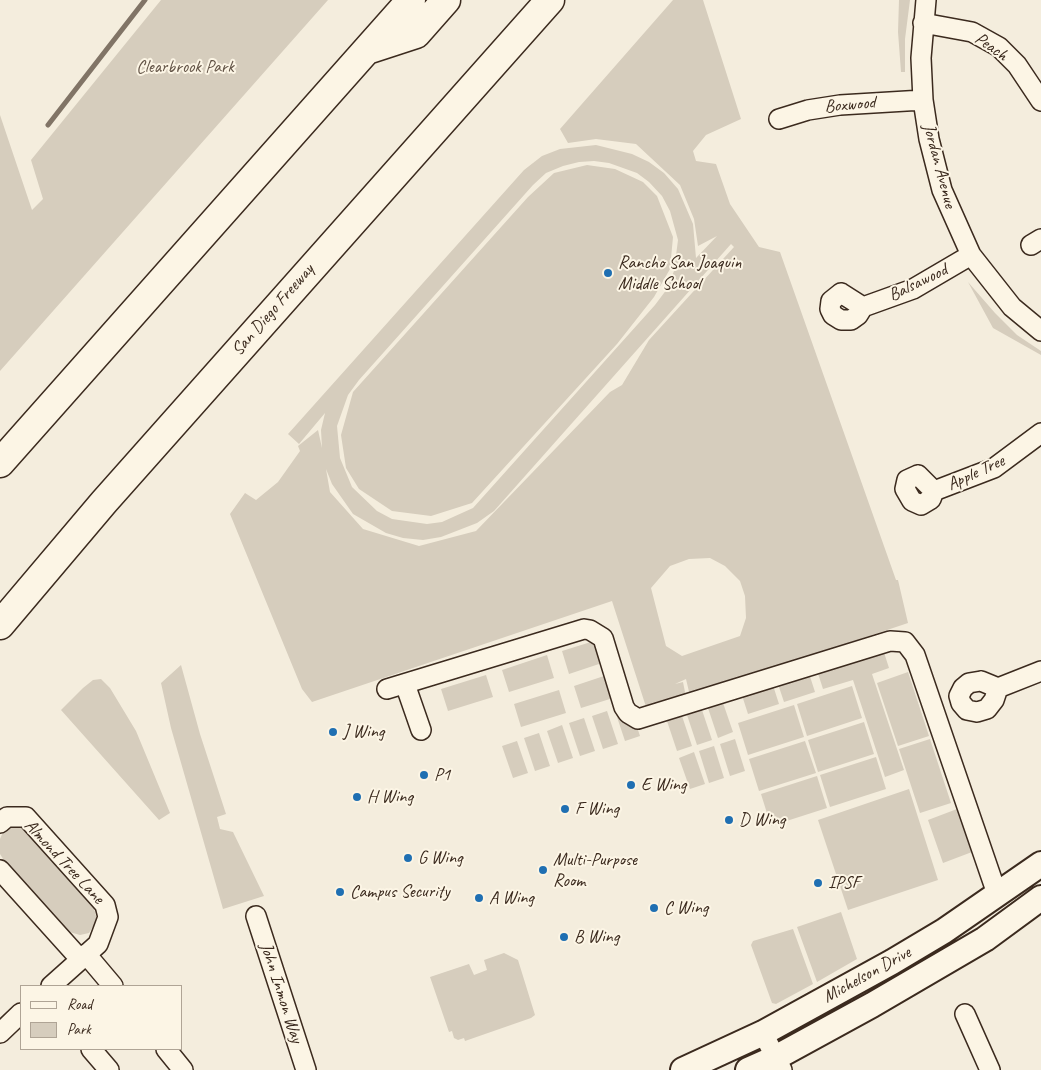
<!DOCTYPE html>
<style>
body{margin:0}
#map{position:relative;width:1041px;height:1070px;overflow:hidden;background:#f4eddd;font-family:Caveat,sans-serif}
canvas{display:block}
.legend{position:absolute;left:20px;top:985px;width:162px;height:65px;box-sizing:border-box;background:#fcf5e5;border:1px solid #afa495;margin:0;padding:6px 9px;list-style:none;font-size:15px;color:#3b2a1e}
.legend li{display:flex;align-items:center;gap:10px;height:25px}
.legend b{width:25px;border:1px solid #afa495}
</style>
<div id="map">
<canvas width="1041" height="1070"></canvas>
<ul class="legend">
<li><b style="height:6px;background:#fcf5e5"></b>Road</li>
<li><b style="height:14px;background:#d6cdbd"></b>Park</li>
</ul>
</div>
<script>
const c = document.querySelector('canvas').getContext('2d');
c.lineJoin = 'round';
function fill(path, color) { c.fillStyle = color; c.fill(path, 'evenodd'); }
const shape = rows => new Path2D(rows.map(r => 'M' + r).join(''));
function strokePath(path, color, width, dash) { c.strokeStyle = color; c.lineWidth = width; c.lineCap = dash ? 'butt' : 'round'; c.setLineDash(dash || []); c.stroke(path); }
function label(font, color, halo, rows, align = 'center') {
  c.font = font + ' Caveat,sans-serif'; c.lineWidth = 4; c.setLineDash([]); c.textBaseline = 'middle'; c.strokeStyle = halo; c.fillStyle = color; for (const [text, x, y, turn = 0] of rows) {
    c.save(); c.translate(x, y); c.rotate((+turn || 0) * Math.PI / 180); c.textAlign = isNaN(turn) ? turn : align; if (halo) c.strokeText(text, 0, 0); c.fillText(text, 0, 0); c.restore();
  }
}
const green = shape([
 [161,0,328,0,0,371,0,115,32,210,43,199,31,160],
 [673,0,703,0,741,119,706,135,693,151,696,161,716,164,730,204,759,247,780,252,896,580,898,580,908,623,690,696,686,679,675,684,683,682,686,697,647,710,612,601,312,702,302,689,230,514,245,493,256,500,278,482,300,451,298,446,318,430,322,448,321,430,325,413,299,444,288,434,524,170,542,156,560,149,596,145,632,154,649,162,664,173,678,189,693,224,696,258,717,236,698,246,694,219,680,185,636,144,596,139,568,143,560,129],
 [594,161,609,163,637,173,649,182,662,196,670,211,678,240,674,271,667,289,655,305,473,508,442,522,427,524,392,519,377,511,352,487,340,458,337,426,348,395,359,380,533,185,546,173,563,166,579,162],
 [731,244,734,247,649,340,622,385,610,392,476,531,419,546,363,529,330,492,326,469,332,484,353,514,386,533,403,538,423,540,441,537,477,523,494,511],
 [710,558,725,566,740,581,745,596,746,618,740,636,682,656,666,646,651,588,670,566,689,559],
 [899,0,910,0,905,39,905,72,901,72,898,32],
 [587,165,615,169,643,182,657,196,673,237,670,269,654,297,617,344,472,503,431,516,392,511,359,489,346,468,341,435,353,392,528,197,554,173],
 [968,282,995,313,1017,335,1041,351,1041,355,993,328],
 [607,637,614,659,569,674,562,651],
 [880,640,889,668,872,674,904,770,885,777,853,680,823,689,814,661],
 [547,655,554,678,509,692,502,670],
 [806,664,815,692,784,702,775,675],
 [181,665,200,734,226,814,217,817,220,829,233,832,264,896,223,909,171,728,161,683],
 [619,671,626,694,581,708,574,686],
 [908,672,929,736,898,746,877,683],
 [486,675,493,697,448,711,441,689],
 [770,676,779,704,748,714,739,686],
 [101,679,110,688,136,731,170,813,159,820,61,710,83,688,93,680],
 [852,686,862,718,807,736,797,704],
 [559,690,566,713,521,727,514,704],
 [722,700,733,732,718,738,707,705],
 [629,703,640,736,625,741,614,708],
 [794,705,804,737,748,755,738,723],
 [701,707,712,740,697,745,686,712],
 [607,711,618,744,603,749,592,716],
 [681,713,692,746,677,751,666,718],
 [584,718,595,751,580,756,569,723],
 [864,722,874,754,818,772,808,740],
 [562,725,573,758,558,763,547,731],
 [539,733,550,766,535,771,524,738],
 [735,739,745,771,730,776,720,744],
 [930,739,951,803,920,813,899,749],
 [517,741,528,773,513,778,502,746],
 [805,741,816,773,759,791,749,759],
 [714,746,724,778,709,783,699,751],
 [694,752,705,784,690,789,679,758],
 [876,757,886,789,830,807,820,775],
 [817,776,827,808,771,826,761,794],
 [909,789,938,880,848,910,818,820],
 [957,809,972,852,943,863,928,820],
 [12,827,21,828,28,832,94,908,97,920,89,933,80,935,66,931,5,862,0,854,0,839,3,832],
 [841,912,857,959,817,982,797,927],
 [793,929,813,984,776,1004,772,1003,751,945,753,941],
 [504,953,518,960,535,1015,531,1018,465,1041,464,1038,458,1040,454,1038,452,1031,449,1032,430,977,469,964,474,975,487,970,484,960]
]);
const stream = shape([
 [48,125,145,0]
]);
const minor = shape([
 [926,0,921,58,923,100,929,139,942,190,971,255,1012,307,1041,331],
 [923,23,972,32,999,47,1017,65,1041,101],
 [779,119,808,110,840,105,923,100],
 [1031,245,1041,239],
 [841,293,863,307,858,315,851,320,841,320,833,315,830,309,831,301,841,293],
 [863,307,913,289,971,255],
 [918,475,934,491,931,499,921,505,912,501,905,489,907,480,918,475],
 [934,491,994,468,1041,433],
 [981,681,998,688,994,700,987,709,977,712,967,710,961,703,959,696,963,688,969,683,981,681],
 [405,684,421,730],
 [998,688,1041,671],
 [387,689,584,629,590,630,603,638,624,707,628,713,638,719,890,641,905,642,915,655,997,894],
 [0,823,7,817,26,817,105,905,108,917,98,944,51,986],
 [0,870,80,959],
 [256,916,306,1070],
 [86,954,113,986],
 [965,1014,990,1070],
 [0,1033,21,1013],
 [763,1033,782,1070],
 [91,1049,109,1070],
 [166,1049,183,1070]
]);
const major = shape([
 [683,1070,763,1033,892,962,944,931,1041,864],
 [748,1070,775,1058,872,1005,985,939,1041,898]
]);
const highway = shape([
 [367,50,416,34,446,0],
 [0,463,411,0],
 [0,625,104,502,550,0]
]);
const markers = [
 [608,273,5,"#1f6fb2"],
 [333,732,5,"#1f6fb2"],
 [424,775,5,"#1f6fb2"],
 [631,785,5,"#1f6fb2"],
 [357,797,5,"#1f6fb2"],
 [565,809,5,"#1f6fb2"],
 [729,820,5,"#1f6fb2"],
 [408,858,5,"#1f6fb2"],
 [543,870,5,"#1f6fb2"],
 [818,883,5,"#1f6fb2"],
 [340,892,5,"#1f6fb2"],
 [479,898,5,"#1f6fb2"],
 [654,908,5,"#1f6fb2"],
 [564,937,5,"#1f6fb2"]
];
const streetNames = [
 ["Peach",991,47,35],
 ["Boxwood",850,105,-5],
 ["Jordan Avenue",939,166,75],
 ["Balsawood",918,283,-26],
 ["San Diego Freeway",273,310,-49],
 ["Apple Tree",976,473,-25],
 ["Almond Tree Lane",64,862,47],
 ["Michelson Drive",867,975,-29],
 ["John Inmon Way",281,993,72]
];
const parkNames = [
 ["Clearbrook Park",185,67]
];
const poiNames = [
 ["Rancho San Joaquin",618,263],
 ["Middle School",618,284],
 ["J Wing",343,732],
 ["P1",434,775],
 ["E Wing",641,785],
 ["H Wing",367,797],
 ["F Wing",575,809],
 ["D Wing",739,820],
 ["G Wing",418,858],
 ["Multi-Purpose",553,860],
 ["Room",553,881],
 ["IPSF",828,883],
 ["Campus Security",350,892],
 ["A Wing",489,898],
 ["C Wing",664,908],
 ["B Wing",574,937]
];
fill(green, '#d6cdbd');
strokePath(stream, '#817466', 5);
strokePath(minor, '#3b2a1e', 22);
strokePath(major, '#3b2a1e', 28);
strokePath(highway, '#3b2a1e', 31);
strokePath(minor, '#fcf5e5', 19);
strokePath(major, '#fcf5e5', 24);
strokePath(highway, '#fcf5e5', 28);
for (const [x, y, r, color] of markers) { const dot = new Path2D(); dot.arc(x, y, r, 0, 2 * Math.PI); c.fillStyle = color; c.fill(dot); strokePath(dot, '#fcf5e5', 2); }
label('18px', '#3b2a1e', '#fcf5e5', streetNames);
label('18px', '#625346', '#fcf5e5', parkNames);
label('18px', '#3b2a1e', '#fcf5e5', poiNames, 'left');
</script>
